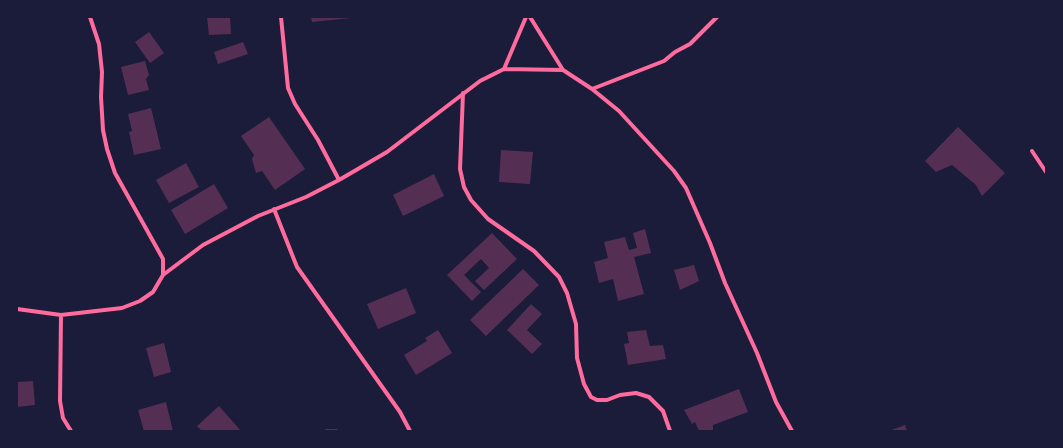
<!DOCTYPE html>
<style>
body{margin:0}
#map{position:relative;width:1063px;height:448px;overflow:hidden;background:#1b1b3a;font-family:"Fira Sans Condensed",sans-serif}
canvas{display:block}
.frame{position:absolute;inset:0;border:18px solid #1b1b3a;pointer-events:none}
</style>
<div id="map">
<canvas width="1063" height="448"></canvas>
<div class="frame"></div>
</div>
<script>
const c = document.querySelector('canvas').getContext('2d');
c.lineJoin = 'round';
function fill(path, color) { c.fillStyle = color; c.fill(path, 'evenodd'); }
const shape = rows => new Path2D(rows.map(r => 'M' + r).join(''));
function strokePath(path, color, width, dash) { c.strokeStyle = color; c.lineWidth = width; c.lineCap = dash ? 'butt' : 'round'; c.setLineDash(dash || []); c.stroke(path); }
const building = shape([
 [207,17,230,17,231,34,209,35],
 [311,17,351,17,351,18,312,22],
 [149,32,164,53,150,63,135,42],
 [243,42,248,54,218,64,214,52],
 [145,61,149,75,146,79,149,90,128,95,121,67],
 [151,108,161,149,134,155,129,132,132,131,128,114],
 [269,117,305,169,275,190,262,171,256,173,252,159,254,155,241,136],
 [958,127,1005,173,982,196,976,185,952,165,936,172,925,161],
 [501,150,533,152,530,184,499,182],
 [186,163,199,187,169,203,156,180],
 [434,174,444,196,403,216,393,195],
 [214,184,228,208,185,234,171,210],
 [645,229,651,253,634,257,644,294,618,301,613,279,599,283,594,262,608,258,604,242,625,237,629,250,637,248,633,233],
 [492,233,517,259,484,290,475,281,489,268,481,259,464,275,481,292,472,301,447,275],
 [694,265,699,281,680,290,674,270],
 [523,269,539,285,486,336,470,320],
 [406,288,416,313,378,329,367,304],
 [531,304,542,314,527,330,542,344,532,354,507,330],
 [438,330,452,353,416,375,404,355,427,341,425,338],
 [646,330,650,346,663,345,666,359,628,365,624,344,629,343,627,332],
 [164,343,171,372,154,377,146,348],
 [33,381,35,405,17,407,17,382],
 [739,389,748,412,713,425,713,431,699,431,695,422,692,424,684,410],
 [166,402,173,431,144,431,138,410],
 [219,406,241,431,202,431,197,426],
 [905,425,907,431,889,431]
]);
const path = shape([
 [326,431,337,431]
]);
const minor = shape([
 [281,17,288,88,295,104,318,140,339,180],
 [530,17,563,70],
 [504,69,526,17],
 [592,89,664,61,675,52,690,44,717,17],
 [463,93,460,169,464,187,471,200,488,219,534,251,559,277,567,293,576,324,577,358,584,384,591,397,597,400,607,400,620,395,636,393,649,397,663,411,670,431],
 [1032,151,1046,172],
 [274,209,297,267,400,412,410,431],
 [163,275,203,245,258,216,306,197,339,180,387,152,480,81,504,69,563,70,592,89,619,111,674,171,686,188,710,243,725,283,757,353,776,402,792,431],
 [17,309,61,315,122,308,140,301,153,292,163,275,163,259,115,173,107,149,103,130,101,97,102,72,99,44,90,17],
 [61,315,60,401,63,418,71,431]
]);
fill(building, '#542f53');
strokePath(path, '#ff6b9d', 2.5);
strokePath(minor, '#ff6b9d', 4);
</script>
